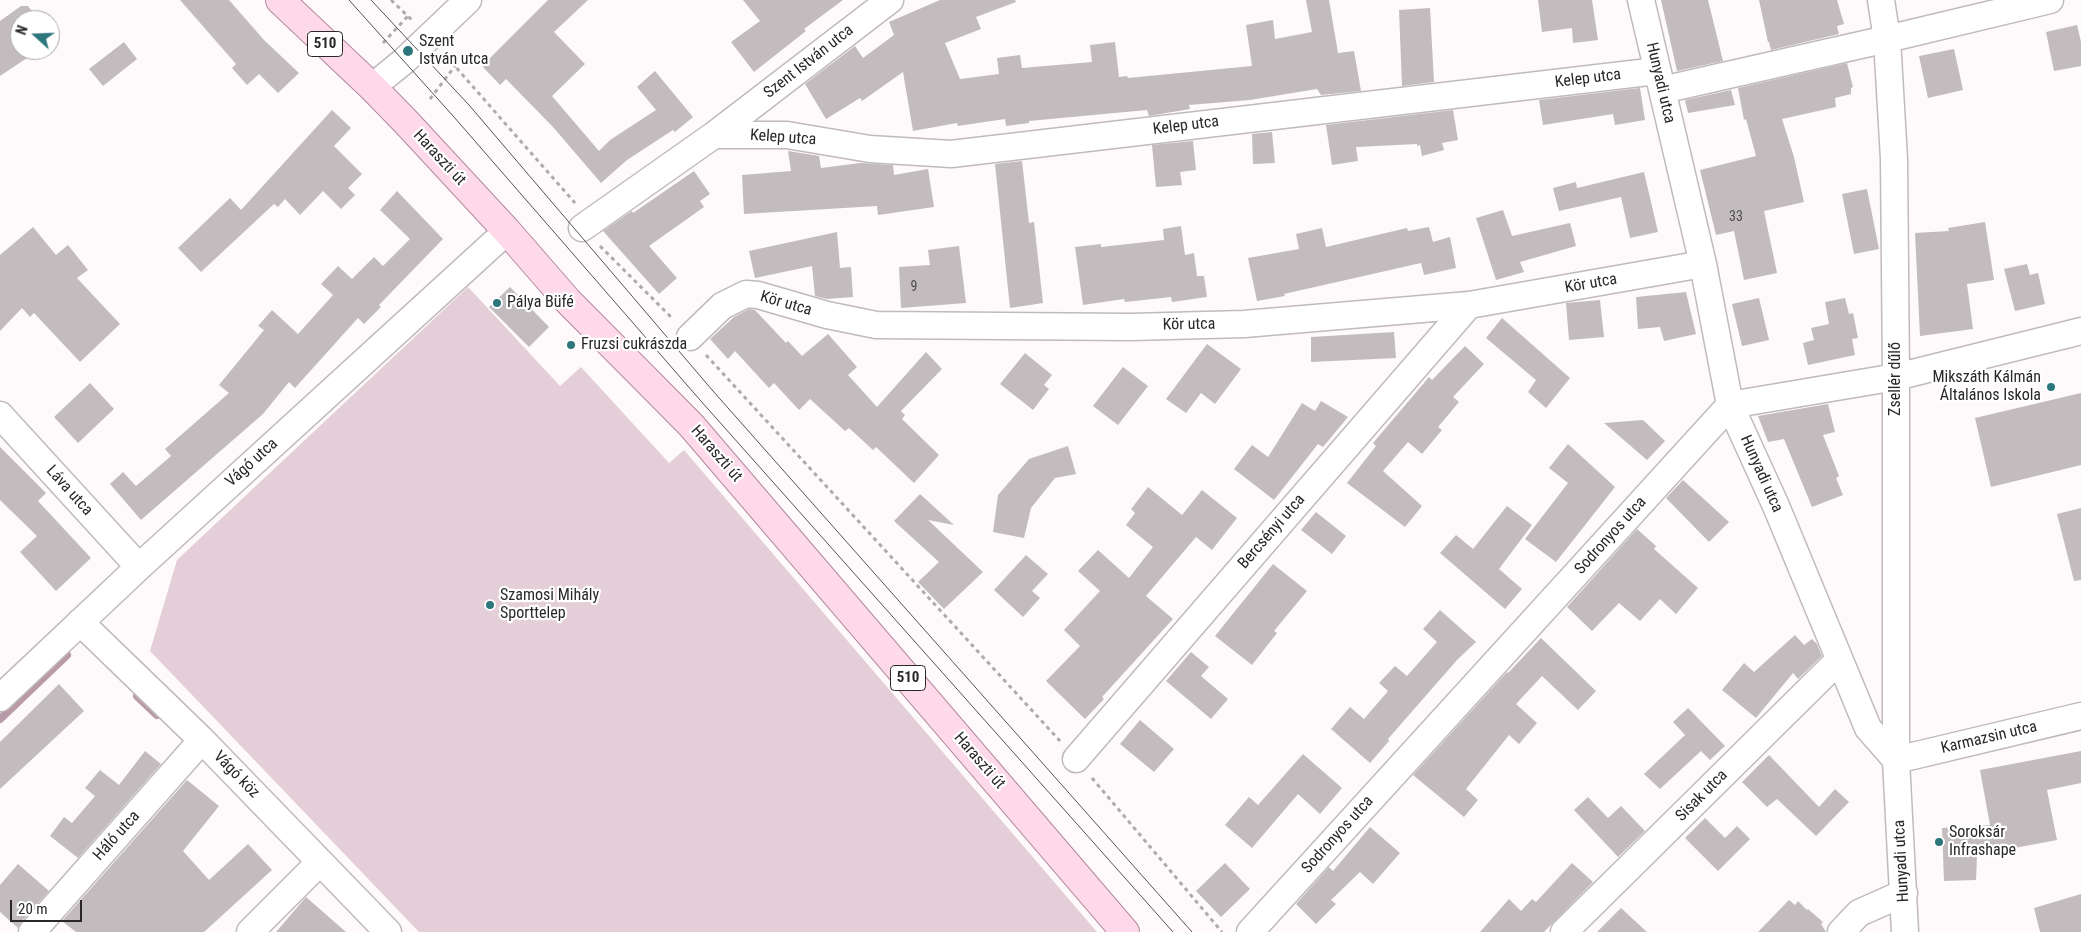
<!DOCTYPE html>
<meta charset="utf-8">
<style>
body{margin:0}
#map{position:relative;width:2081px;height:932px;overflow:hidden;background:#fef9fb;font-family:"Roboto Condensed",sans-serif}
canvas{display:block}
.north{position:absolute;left:10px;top:10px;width:50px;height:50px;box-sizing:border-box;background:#fff;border:1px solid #a9a9a9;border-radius:50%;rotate:290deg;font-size:14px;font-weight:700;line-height:20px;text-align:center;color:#292728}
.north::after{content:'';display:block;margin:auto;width:18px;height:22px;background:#2d767b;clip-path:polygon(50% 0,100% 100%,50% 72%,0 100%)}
.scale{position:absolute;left:10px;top:900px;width:72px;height:22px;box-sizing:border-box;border:2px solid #292728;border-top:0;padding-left:6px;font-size:15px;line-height:18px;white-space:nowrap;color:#292728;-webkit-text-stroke:4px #fff;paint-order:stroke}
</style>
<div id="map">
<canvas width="2081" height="932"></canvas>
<div class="north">N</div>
<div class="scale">20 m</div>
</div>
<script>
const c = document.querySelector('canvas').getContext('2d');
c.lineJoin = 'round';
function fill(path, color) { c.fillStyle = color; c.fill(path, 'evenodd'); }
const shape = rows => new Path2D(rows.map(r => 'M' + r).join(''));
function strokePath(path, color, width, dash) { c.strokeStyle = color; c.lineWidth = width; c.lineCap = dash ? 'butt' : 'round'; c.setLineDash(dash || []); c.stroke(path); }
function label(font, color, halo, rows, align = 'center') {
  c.font = font + ' "Roboto Condensed",sans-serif'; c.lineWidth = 4.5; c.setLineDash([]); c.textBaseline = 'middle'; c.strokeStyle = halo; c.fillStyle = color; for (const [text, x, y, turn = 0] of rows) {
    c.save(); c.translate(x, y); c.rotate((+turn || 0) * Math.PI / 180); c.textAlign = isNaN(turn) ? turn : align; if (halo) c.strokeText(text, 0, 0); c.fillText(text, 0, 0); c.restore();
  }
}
const green = shape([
 [468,287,560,386,581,367,669,463,684,450,1097,932,419,932,150,651,177,560]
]);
const stream = shape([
 [137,696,157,715],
 [0,719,67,655]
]);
const building = shape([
 [180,0,229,0,264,40,299,73,278,93,259,74,247,85,232,68,236,64],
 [548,0,588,0,554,32,585,64,552,96,599,151,610,140,656,110,637,87,655,71,693,117,675,132,673,130,627,160,601,183,553,127,506,79,500,85,482,66],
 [743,0,843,0,804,29,806,31,754,72,731,42,760,21],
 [940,0,1015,0,1016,2,976,17,981,29,945,43,960,79,999,74,997,58,1020,55,1022,68,1092,62,1090,45,1115,42,1119,77,1127,76,1128,78,1252,66,1246,25,1273,20,1275,39,1312,32,1306,0,1329,0,1338,53,1354,51,1361,91,1321,95,1317,89,1250,100,1189,105,1190,109,1149,116,1147,110,1029,121,1029,123,1006,126,1005,119,958,126,957,123,913,131,903,72,862,101,860,98,826,119,805,84,855,46,863,58,894,35,889,22],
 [1538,0,1592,0,1598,40,1573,43,1572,28,1542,32],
 [1661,0,1708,0,1723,61,1677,71],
 [1759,0,1837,0,1844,24,1837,26,1839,34,1771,50,1769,42,1768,42],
 [21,6,28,6,39,20,20,20,20,50,39,50,0,76,0,21],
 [1430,8,1434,82,1402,86,1399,10],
 [2077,25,2081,42,2081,66,2054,71,2046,32],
 [124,42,137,59,103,86,89,69],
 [1954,49,1963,90,1928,98,1919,56],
 [1847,63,1853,87,1851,88,1851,94,1835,98,1836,107,1782,119,1794,157,1804,202,1764,211,1777,273,1744,280,1734,231,1716,235,1700,170,1756,156,1746,119,1744,120,1738,88],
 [1640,88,1645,120,1615,125,1613,114,1543,125,1539,100],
 [1731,90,1735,105,1688,113,1685,100],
 [332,110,351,128,334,146,362,174,348,188,355,195,341,209,323,191,300,215,285,199,278,207,274,204,201,272,178,248,230,198,241,210],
 [1453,110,1458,140,1442,143,1444,150,1422,156,1420,145,1417,146,1417,144,1356,147,1358,161,1332,165,1326,125],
 [1272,132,1275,163,1253,164,1252,134],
 [1193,141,1196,170,1180,172,1182,185,1156,187,1152,145],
 [788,151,819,156,821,168,860,163,893,165,894,175,928,169,934,207,878,215,877,206,744,214,742,175,791,171],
 [1022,161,1029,223,1034,222,1043,303,1010,308,995,164],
 [694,171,710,194,700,201,704,207,649,246,677,278,659,294,603,231,632,211,633,213],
 [1644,172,1658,232,1630,238,1621,197,1559,211,1553,188,1576,182,1577,188],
 [1867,189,1879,249,1854,254,1842,194],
 [397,191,443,239,379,305,381,307,364,324,358,318,295,388,289,382,263,414,141,520,110,484,123,472,136,486,171,456,165,449,229,393,219,385,264,330,258,326,272,310,298,334,333,295,321,284,338,266,352,279,374,257,383,266,410,239,380,210],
 [1503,210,1512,236,1570,223,1576,246,1520,262,1524,272,1496,280,1476,218],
 [1985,222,1994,280,1967,284,1973,329,1920,336,1915,233,1949,231,1948,228],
 [1181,226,1185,255,1194,253,1197,276,1204,276,1207,297,1172,302,1171,297,1125,302,1124,299,1083,305,1075,247,1101,244,1101,247,1164,240,1163,229],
 [33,227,56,255,68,245,88,270,77,278,120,324,80,362,34,313,30,317,22,308,0,331,0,255],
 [1429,227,1433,242,1450,237,1456,268,1424,275,1421,263,1284,294,1285,296,1257,301,1248,258,1299,249,1296,234,1322,228,1326,247,1407,228,1408,231],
 [837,232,840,268,851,267,853,297,827,299,815,296,812,266,755,278,749,251],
 [959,246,966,303,901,308,899,267,930,265,928,250],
 [2027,264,2030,275,2038,273,2045,304,2015,311,2004,269],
 [510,287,549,327,529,347,489,307],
 [1686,292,1696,334,1664,341,1660,327,1638,329,1636,297],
 [1759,298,1769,340,1742,346,1732,304],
 [1845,298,1849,314,1853,313,1858,338,1852,339,1855,355,1808,365,1803,343,1814,340,1811,328,1829,324,1825,302],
 [1600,300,1604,337,1569,340,1566,303],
 [749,309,755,310,786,343,788,341,802,356,828,334,857,367,848,375,877,407,926,352,942,369,901,411,905,415,902,419,939,455,914,483,876,447,873,450,849,428,845,431,810,399,799,410,774,383,769,388,735,351,728,359,710,339,734,317],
 [1502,318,1570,378,1546,408,1528,392,1536,380,1486,338],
 [1394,332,1396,358,1311,362,1311,337],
 [1207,344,1241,369,1215,404,1201,393,1186,413,1166,399],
 [1465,346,1484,364,1453,397,1459,402,1438,427,1442,430,1422,454,1408,442,1383,471,1422,506,1405,527,1347,483,1376,446,1373,443,1429,377,1432,380],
 [1025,353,1052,375,1044,385,1049,389,1033,410,1000,384],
 [1123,367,1148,386,1118,425,1093,406],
 [90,383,114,409,78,443,54,417],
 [2081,393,2081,465,1991,487,1975,418],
 [1321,401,1348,417,1323,447,1318,444,1274,500,1234,469,1252,445,1268,457,1302,403,1315,411],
 [1828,404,1835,432,1823,435,1839,476,1836,478,1843,495,1812,507,1784,439,1768,442,1758,416],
 [1643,420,1665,441,1647,460,1604,423],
 [1568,444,1615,487,1556,562,1525,539,1568,483,1549,468],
 [1068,446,1076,474,1055,478,1031,508,1024,538,993,532,998,495,1029,459],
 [0,447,46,493,38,501,91,558,56,591,20,552,37,536,0,500],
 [1683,480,1729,522,1709,542,1666,498],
 [1148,487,1182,515,1202,490,1237,518,1212,550,1196,537,1146,596,1173,619,1102,697,1104,699,1085,719,1046,681,1080,646,1064,630,1100,591,1078,571,1098,550,1129,578,1153,547,1126,525,1135,513,1131,509],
 [920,494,954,525,928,520,983,572,944,609,918,582,939,562,894,521],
 [1507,506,1532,525,1499,569,1522,589,1505,609,1440,553,1456,535,1473,549],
 [2081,508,2081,580,2074,581,2057,514],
 [1316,512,1346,536,1332,554,1301,530],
 [1637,529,1656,546,1654,549,1698,588,1676,614,1660,599,1640,621,1619,603,1592,631,1567,607],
 [1026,555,1048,574,1032,591,1040,598,1023,617,994,590],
 [1273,564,1307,591,1274,631,1277,633,1252,665,1215,636],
 [1440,610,1476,642,1457,660,1388,739,1389,741,1370,763,1331,729,1350,707,1364,719,1388,691,1379,683,1395,666,1407,676,1437,642,1423,629],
 [1795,635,1804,645,1812,639,1817,644,1822,656,1798,679,1793,673,1756,718,1722,690,1744,663,1754,672],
 [1541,638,1596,691,1578,710,1542,676,1516,704,1537,723,1519,744,1509,735,1466,789,1478,800,1464,817,1413,775,1507,672,1508,673],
 [1191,652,1209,667,1201,676,1228,699,1211,719,1166,681],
 [59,684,84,711,0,789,0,742],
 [1688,708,1725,746,1710,760,1701,751,1660,789,1644,774,1685,735,1673,722],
 [1140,720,1174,749,1154,772,1120,744],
 [145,751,161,764,78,858,50,836,64,817,72,823,95,796,85,788,100,770,119,785],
 [2081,751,2081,783,2047,790,2057,840,1977,855,1976,880,1944,881,1942,828,1990,825,1980,770],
 [1303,754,1342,788,1320,814,1298,794,1252,848,1225,825,1249,797,1258,805],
 [1769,755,1819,807,1835,789,1849,802,1816,836,1777,799,1767,807,1742,782],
 [187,780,219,806,183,851,209,880,248,844,272,870,204,932,76,932,62,921],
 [1588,797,1608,818,1621,806,1645,831,1618,857,1574,810],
 [1705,818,1725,838,1737,826,1750,839,1718,871,1685,838],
 [1370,827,1400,853,1373,884,1360,872,1331,900,1336,904,1316,924,1296,904,1329,867,1333,871],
 [1225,863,1250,889,1221,917,1196,891],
 [1572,863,1593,882,1544,932,1480,932,1509,899,1521,911,1532,899,1536,902],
 [18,864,49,891,21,922,18,928,0,912,0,885],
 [2081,894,2081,932,2040,932,2034,908],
 [306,897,346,932,276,932],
 [1789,900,1795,905,1798,901,1807,910,1808,909,1823,922,1821,924,1826,932,1758,932],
 [1621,908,1647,932,1597,932]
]);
const path = shape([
 [391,0,412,20],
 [383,43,408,16],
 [446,56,575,203],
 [430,99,455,66],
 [600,246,673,319],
 [706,355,1060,741],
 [1092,778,1222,932]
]);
const minor = shape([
 [1641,0,1703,264,1730,405,1776,506,1868,728,1896,760],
 [1881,0,1887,39,1894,159,1896,377,1896,760,1905,932],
 [372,87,404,61,468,0],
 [1662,90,1887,39,2050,0],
 [714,135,787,135,870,149,951,154,1657,71],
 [582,228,714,135,890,0],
 [690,337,722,306,746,294,758,295,827,315,876,325,1131,327,1244,324,1469,305,1703,264],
 [0,415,139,567],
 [80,622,202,740,388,932],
 [0,698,139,567,507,231],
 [1076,759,1469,305],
 [1896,760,2081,716],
 [32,932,202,740],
 [250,932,320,862],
 [1250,932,1730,405,1896,377,2081,331],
 [1564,932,1839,660],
 [1841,932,1859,913,1904,893]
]);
const major = shape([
 [280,0,372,87,407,123,507,231,567,300,691,425,1125,932]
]);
const tram = shape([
 [349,0,454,117,700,400,1173,932],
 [371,0,469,105,713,391,1192,932]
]);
const markers = [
 [408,51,6,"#2d767b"],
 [497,303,5,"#2d767b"],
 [571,345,5,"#2d767b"],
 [2051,387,5,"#2d767b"],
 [490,605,5,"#2d767b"],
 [1939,842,5,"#2d767b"]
];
const numberNames = [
 ["33",1736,217],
 ["9",914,287]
];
const shields = [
 [325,44,35],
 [908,678,35]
];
const shieldNames = [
 ["510",325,44],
 ["510",908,678]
];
const poiNames = [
 ["Szent",419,42],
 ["István utca",419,60],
 ["Pálya Büfé",507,303],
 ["Fruzsi cukrászda",581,345],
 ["Mikszáth Kálmán",2041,378,"right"],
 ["Általános Iskola",2041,396,"right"],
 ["Szamosi Mihály",500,596],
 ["Sporttelep",500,614],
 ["Soroksár",1949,833],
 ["Infrashape",1949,851]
];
const streetNames = [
 ["Szent István utca",809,62,-38],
 ["Kelep utca",1588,79,-7],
 ["Hunyadi utca",1660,83,77],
 ["Kelep utca",1186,126,-7],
 ["Kelep utca",783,138,4],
 ["Haraszti út",439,158,47],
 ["Kör utca",1591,284,-10],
 ["Kör utca",786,304,16],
 ["Kör utca",1189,325,-1],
 ["Zsellér dűlő",1896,379,-90],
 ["Haraszti út",716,454,49],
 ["Vágó utca",252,463,-42],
 ["Hunyadi utca",1761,474,66],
 ["Láva utca",69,491,48],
 ["Bercsényi utca",1272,532,-49],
 ["Sodronyos utca",1611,536,-48],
 ["Karmazsin utca",1989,738,-13],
 ["Haraszti út",979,761,49],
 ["Vágó köz",236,775,46],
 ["Sisak utca",1702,796,-45],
 ["Sodronyos utca",1338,835,-48],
 ["Háló utca",117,836,-48],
 ["Hunyadi utca",1902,861,-93]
];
fill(green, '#e4ced7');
strokePath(stream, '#b99aa7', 8);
fill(building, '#c2bcbf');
strokePath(minor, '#c0babc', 29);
strokePath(major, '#b38a9c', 30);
strokePath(path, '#afabad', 3, [4, 4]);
strokePath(minor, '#fff', 26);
strokePath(major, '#fed9e9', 28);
strokePath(tram, '#565355', 1);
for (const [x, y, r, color] of markers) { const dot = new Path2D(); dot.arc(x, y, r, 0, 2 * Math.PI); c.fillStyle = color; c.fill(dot); strokePath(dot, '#fff', 2); }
label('14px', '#4f4c4e', null, numberNames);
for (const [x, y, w] of shields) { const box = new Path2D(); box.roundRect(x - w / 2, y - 12.5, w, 25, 4); c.fillStyle = '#fff'; c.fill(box); strokePath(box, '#292728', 1); }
label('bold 15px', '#292728', null, shieldNames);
label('16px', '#292728', '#fff', poiNames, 'left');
label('16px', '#292728', '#fff', streetNames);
</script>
